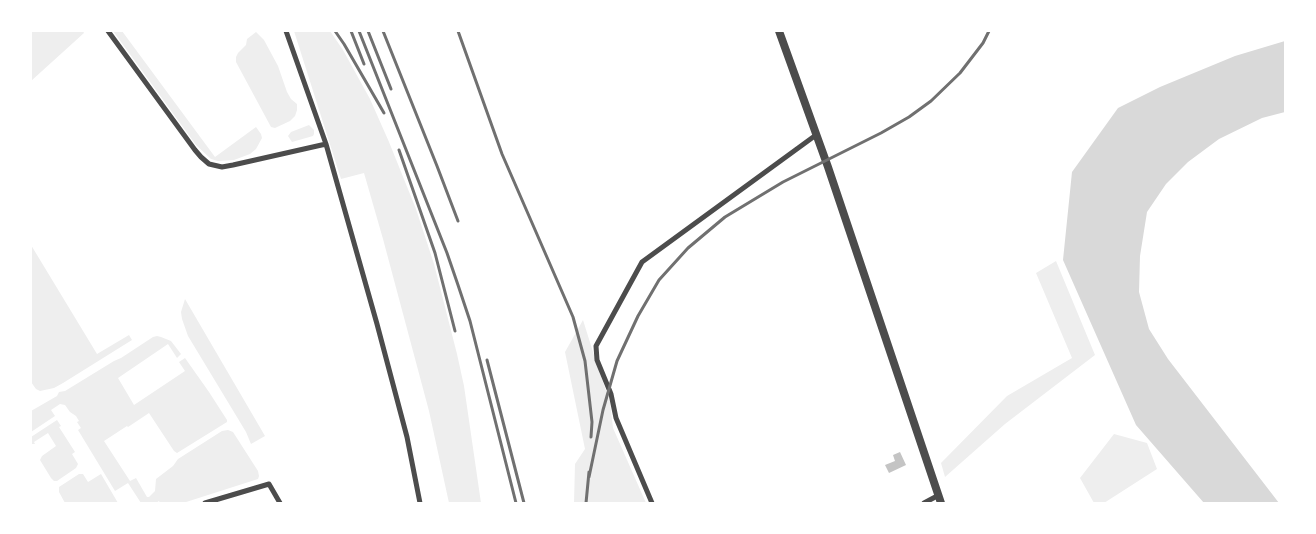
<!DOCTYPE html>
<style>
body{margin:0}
#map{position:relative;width:1316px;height:534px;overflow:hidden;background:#fff;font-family:"Sofia Sans Condensed",sans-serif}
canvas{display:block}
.frame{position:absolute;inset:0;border:32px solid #fff;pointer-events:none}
</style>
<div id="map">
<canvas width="1316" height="534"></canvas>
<div class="frame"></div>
</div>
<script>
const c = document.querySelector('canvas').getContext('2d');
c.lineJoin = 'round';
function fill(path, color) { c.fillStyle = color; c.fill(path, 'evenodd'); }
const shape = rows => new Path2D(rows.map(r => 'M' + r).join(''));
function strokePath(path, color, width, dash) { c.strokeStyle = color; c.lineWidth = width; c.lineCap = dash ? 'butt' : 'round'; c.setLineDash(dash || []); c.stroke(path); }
const green = shape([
 [31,31,83,31,84,33,31,81],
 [113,31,122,31,215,157,256,127,261,134,262,138,256,149,250,154,234,160,218,161,211,159,196,145],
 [294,31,330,31,343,50,370,99,389,142,416,209,434,264,457,354,464,386,481,503,449,503,429,411,383,239,364,173,341,179],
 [256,32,264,40,278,66,287,92,291,99,297,104,297,110,295,116,290,121,275,128,271,127,236,62,236,57,238,53,246,45,247,39],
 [309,125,314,130,314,134,313,136,292,142,288,136,291,132],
 [31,245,97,354,129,335,132,340,63,383,54,388,40,391,36,389,31,382],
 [1056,261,1095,355,1005,424,945,477,941,463,1007,396,1072,358,1036,273],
 [185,299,265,436,251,444,246,432,188,336,182,319,181,312],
 [583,320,598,368,610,402,613,428,646,503,574,503,575,464,585,449,565,352],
 [157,336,161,337,171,341,181,354,177,358,168,344,118,378,134,405,185,371,179,362,185,358,209,392,227,420,227,422,177,453,174,451,149,413,128,427,127,426,104,441,130,481,136,478,147,497,149,497,155,491,156,479,173,466,178,459,222,431,228,430,233,432,258,471,259,476,258,479,183,503,160,503,159,501,156,503,141,503,128,483,115,491,78,430,81,428,77,422,79,421,76,416,70,412,65,405,60,404,51,410,55,416,31,432,31,411,57,396,59,392,65,391,114,361,121,358,153,337],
 [57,420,61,426,59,427,75,452,72,454,78,464,76,468,57,481,54,481,51,478,40,460,42,456,56,446,48,433,34,442,35,444,31,444,31,437],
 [1114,434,1147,443,1157,469,1104,503,1094,503,1080,478],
 [79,474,83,474,88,482,101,474,118,503,65,503,59,492,59,487]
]);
const water = shape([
 [1285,41,1285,112,1262,118,1219,139,1188,162,1166,184,1147,212,1140,256,1139,292,1149,329,1168,359,1279,503,1204,503,1136,425,1063,260,1072,172,1118,108,1160,87,1235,56]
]);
const building = shape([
 [900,452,906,465,889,473,885,465,895,461,893,455]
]);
const minor = shape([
 [108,31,195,150,201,157,209,164,222,167,233,165,326,144],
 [286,31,326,144,377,324,407,437,420,503],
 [205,503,269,484,280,503],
 [652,503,616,418,611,394,597,360,596,346,642,262,816,135],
 [924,503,939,495]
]);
const tertiary = shape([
 [779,31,828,167,941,503]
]);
const rail = shape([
 [335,31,344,44,384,113],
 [351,31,364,64],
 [359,31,447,253,458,285,470,321,516,503],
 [368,31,391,89],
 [383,31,437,166,458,221],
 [458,31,502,154,573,317,585,361,592,422,591,437],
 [399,150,435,253,455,331],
 [487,360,524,503],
 [589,477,603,410,617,361,638,316,659,280,688,248,725,217,783,182,881,133,909,117,931,101,960,73,983,43,989,31],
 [586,503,589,472]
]);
fill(green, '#eee');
fill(water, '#d9d9d9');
fill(building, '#c4c4c4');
strokePath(minor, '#4c4c4c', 5);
strokePath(tertiary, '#4c4c4c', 8);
strokePath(rail, '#707070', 3);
</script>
